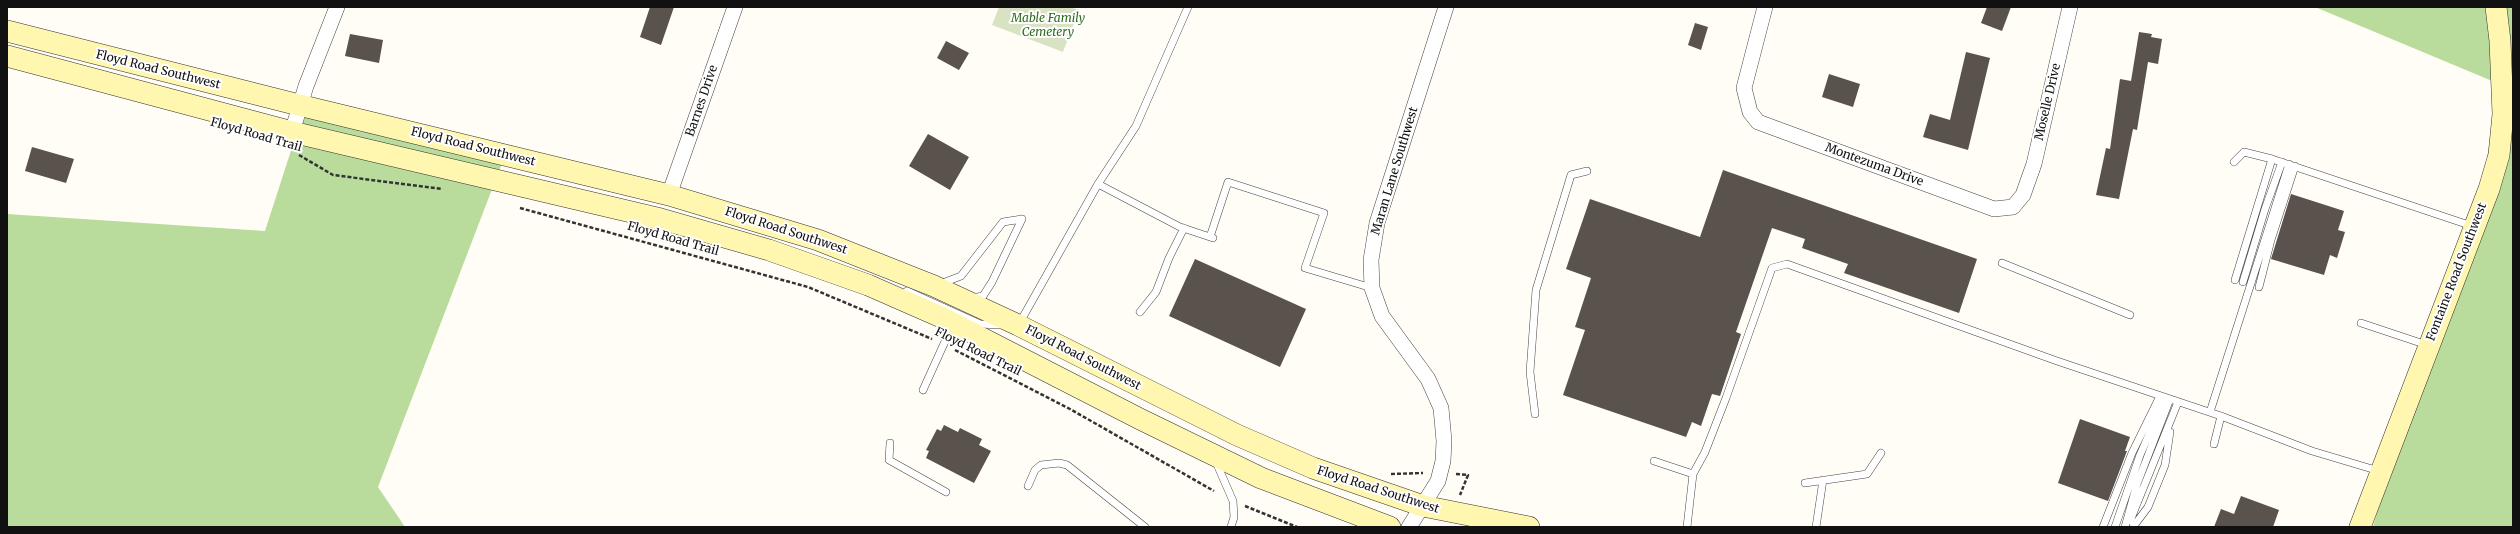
<!DOCTYPE html>
<style>
body{margin:0}
#map{position:relative;width:2520px;height:534px;overflow:hidden;background:#fffdf5;font-family:Merriweather,serif}
canvas{display:block}
.frame{position:absolute;inset:0;border:8px solid #111;pointer-events:none}
</style>
<div id="map">
<canvas width="2520" height="534"></canvas>
<div class="frame"></div>
</div>
<script>
const c = document.querySelector('canvas').getContext('2d');
c.lineJoin = 'round';
function fill(path, color) { c.fillStyle = color; c.fill(path, 'evenodd'); }
const shape = rows => new Path2D(rows.map(r => 'M' + r).join(''));
function strokePath(path, color, width, dash) { c.strokeStyle = color; c.lineWidth = width; c.lineCap = dash ? 'butt' : 'round'; c.setLineDash(dash || []); c.stroke(path); }
function label(font, color, halo, rows, align = 'center') {
  c.font = font + ' Merriweather,serif'; c.lineWidth = 4; c.setLineDash([]); c.textBaseline = 'middle'; c.strokeStyle = halo; c.fillStyle = color; for (const [text, x, y, turn = 0] of rows) {
    c.save(); c.translate(x, y); c.rotate((+turn || 0) * Math.PI / 180); c.textAlign = isNaN(turn) ? turn : align; if (halo) c.strokeText(text, 0, 0); c.fillText(text, 0, 0); c.restore();
  }
}
const forest = shape([
 [2315,7,2513,7,2513,527,2373,527,2418,366,2480,213,2497,83],
 [308,98,507,150,378,487,405,527,7,527,7,214,265,231]
]);
const cemetery = shape([
 [999,7,1070,7,1079,10,1063,52,992,25]
]);
const building = shape([
 [650,7,674,7,661,45,640,37],
 [1987,7,2011,7,2002,31,1981,23],
 [1695,23,1708,27,1701,50,1688,45],
 [2139,32,2152,34,2151,37,2162,39,2158,64,2148,62,2137,130,2133,129,2119,199,2096,195,2106,148,2110,149,2120,79,2131,81],
 [350,34,383,40,379,63,345,56],
 [946,41,969,53,959,70,937,58],
 [1966,52,1990,58,1968,150,1923,137,1930,114,1950,120],
 [1829,74,1860,84,1853,107,1822,97],
 [928,134,969,157,950,190,909,166],
 [32,147,74,159,66,183,25,171],
 [1723,170,1977,259,1959,313,1844,273,1848,264,1802,248,1805,239,1772,228,1736,332,1741,334,1720,396,1712,394,1701,426,1692,422,1686,437,1563,395,1585,330,1575,327,1591,278,1566,269,1590,199,1700,237],
 [2291,194,2344,211,2338,230,2345,232,2337,258,2330,255,2324,275,2271,259],
 [1195,259,1306,309,1280,367,1169,316],
 [2080,419,2130,437,2125,451,2127,451,2108,501,2058,483],
 [944,425,958,432,960,428,982,439,979,445,991,451,974,483,926,458,929,451,926,450,937,429,941,431],
 [2241,496,2279,510,2273,527,2214,527,2221,509,2234,514]
]);
const path = shape([
 [299,155,333,175,442,189],
 [520,208,808,287,932,339],
 [955,350,1070,409,1214,491],
 [1391,474,1423,473],
 [1456,474,1468,475,1460,495],
 [1245,506,1297,527]
]);
const lane = shape([
 [2234,162,2244,152,2272,159,2472,226],
 [1098,184,1180,227,1213,238],
 [1210,237,1228,182,1324,213,1305,268,1372,288],
 [2002,263,2130,315],
 [2235,280,2272,159],
 [2243,282,2265,209,2282,162],
 [940,284,961,276,1003,222,1022,219],
 [2259,287,2271,240,2295,166],
 [907,291,980,324,999,325],
 [972,298,983,296,992,282,1022,219],
 [1140,312,1156,292,1169,258,1184,228],
 [2361,323,2427,345],
 [1019,324,1098,184,1136,126,1188,7],
 [923,390,952,326],
 [2210,412,2289,164],
 [1535,414,1530,372,1536,290,1571,175,1587,171],
 [890,443,889,460,946,492],
 [2214,444,2221,416],
 [1654,461,1693,474,1687,527],
 [1216,462,1233,501,1234,517,1231,527],
 [1693,474,1705,452,1726,398,1772,268,1787,264,2057,361,2221,416,2312,451,2379,471],
 [1805,483,1867,474,1881,453],
 [1028,486,1035,470,1041,465,1059,463,1067,465,1145,527],
 [2130,521,2178,402],
 [1816,527,1823,480],
 [2103,527,2132,453,2160,396],
 [2115,527,2140,455,2165,398],
 [2125,527,2137,484,2170,399],
 [2133,527,2148,507,2165,465,2170,432]
]);
const street = shape([
 [1765,7,1744,88,1750,112,1758,122,1994,209,2013,207,2023,195,2034,164,2070,7],
 [292,132,306,86,337,7],
 [669,195,735,7],
 [1409,527,1438,481,1443,461,1444,441,1441,408,1428,379,1382,316,1372,288,1371,260,1377,223,1446,7]
]);
const secondary = shape([
 [7,31,299,105,669,195,818,240,934,286,1018,325,1237,435,1313,468,1423,506,1529,527],
 [7,56,292,132,661,219,769,250,868,285,941,317,1140,419,1261,478,1390,527],
 [2360,527,2489,189,2499,155,2503,114,2500,41,2496,7]
]);
const parkNames = [
 ["Mable Family",1048,19],
 ["Cemetery",1048,33]
];
const streetNames = [
 ["Floyd Road Southwest",158,70,14],
 ["Barnes Drive",702,101,-71],
 ["Moselle Drive",2048,102,-77],
 ["Floyd Road Trail",256,135,16],
 ["Floyd Road Southwest",473,147,14],
 ["Montezuma Drive",1874,165,20],
 ["Maran Lane Southwest",1395,171,-73],
 ["Floyd Road Southwest",786,231,18],
 ["Floyd Road Trail",673,239,16],
 ["Fontaine Road Southwest",2457,272,-69],
 ["Floyd Road Trail",978,352,26],
 ["Floyd Road Southwest",1083,358,27],
 ["Floyd Road Southwest",1378,490,18]
];
fill(forest, '#b9dc9c');
fill(cemetery, '#d9e3c4');
fill(building, '#5a524d');
strokePath(lane, '#444', 8);
strokePath(street, '#444', 16);
strokePath(secondary, '#333', 22);
strokePath(path, '#333', 2.5, [4, 2]);
strokePath(lane, '#fff', 7);
strokePath(street, '#fff', 15);
strokePath(secondary, '#fff6b0', 21);
label('italic 12px', '#2f6b1f', '#fff', parkNames);
label('12px', '#111', '#fff', streetNames);
</script>
